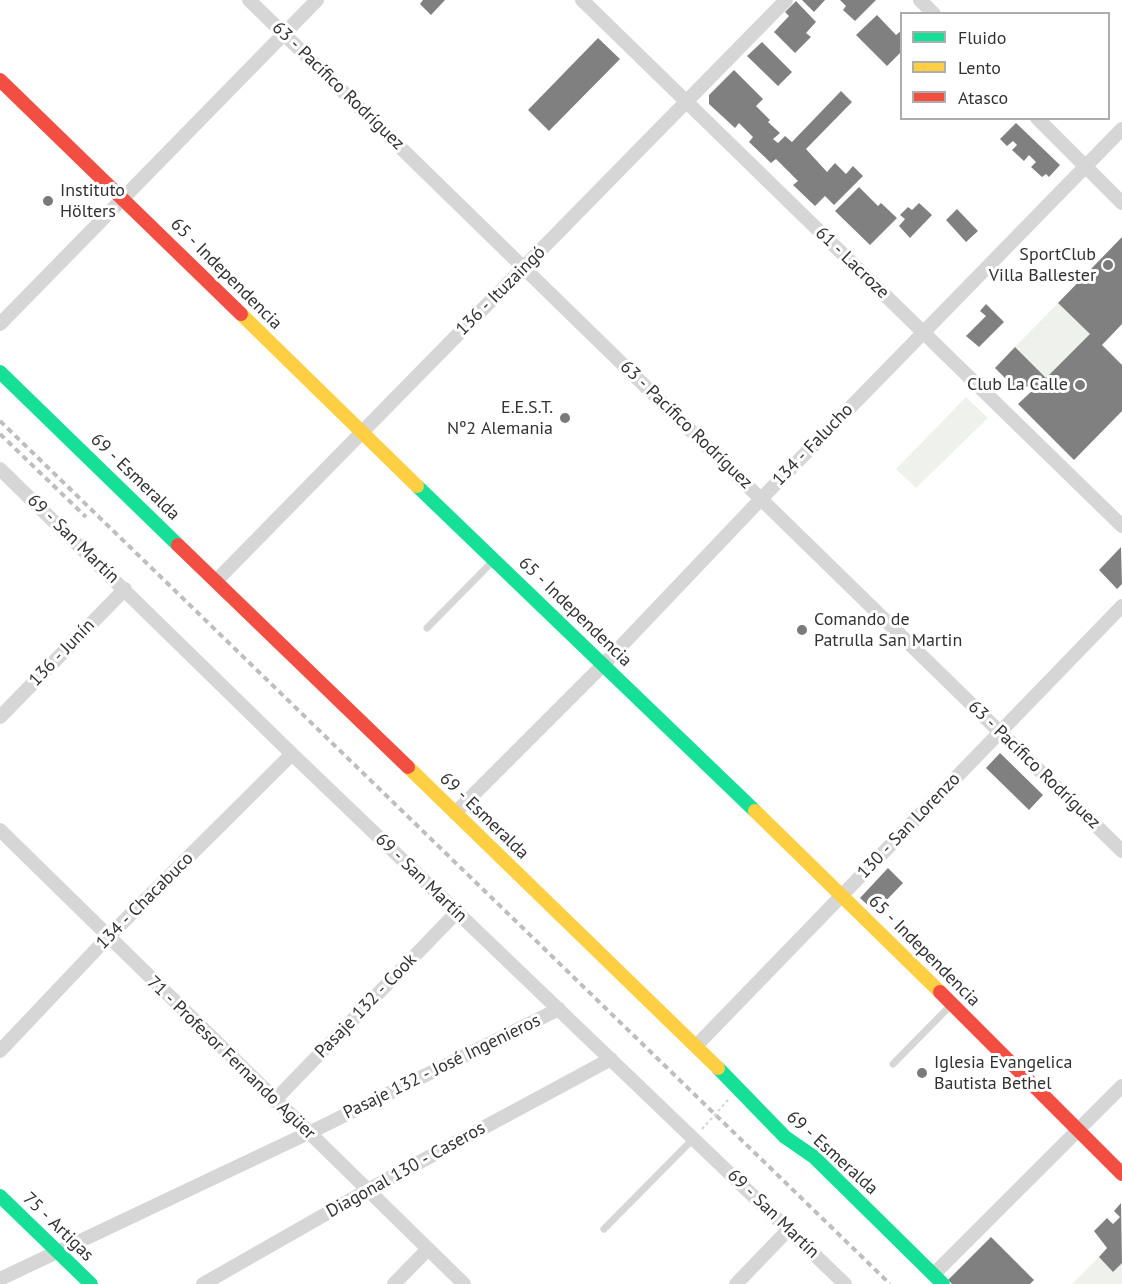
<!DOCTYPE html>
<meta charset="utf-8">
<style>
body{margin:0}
#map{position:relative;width:1122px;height:1284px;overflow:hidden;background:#fff;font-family:"PT Sans",sans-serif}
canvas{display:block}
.legend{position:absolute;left:900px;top:12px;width:210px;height:108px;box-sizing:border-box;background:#fff;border:2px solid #adadad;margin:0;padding:8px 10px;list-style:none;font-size:18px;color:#323232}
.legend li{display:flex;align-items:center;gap:12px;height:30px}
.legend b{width:30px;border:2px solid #adadad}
</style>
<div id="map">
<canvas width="1122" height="1284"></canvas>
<ul class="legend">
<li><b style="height:8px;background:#16e098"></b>Fluido</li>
<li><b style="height:8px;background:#ffcf43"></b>Lento</li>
<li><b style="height:8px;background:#f24e42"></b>Atasco</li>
</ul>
</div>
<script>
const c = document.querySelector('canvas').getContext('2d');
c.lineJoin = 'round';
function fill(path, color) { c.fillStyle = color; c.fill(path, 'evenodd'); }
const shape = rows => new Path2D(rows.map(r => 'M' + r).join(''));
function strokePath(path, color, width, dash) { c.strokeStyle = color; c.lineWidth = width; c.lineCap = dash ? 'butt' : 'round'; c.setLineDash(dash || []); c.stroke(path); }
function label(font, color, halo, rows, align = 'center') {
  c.font = font + ' "PT Sans",sans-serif'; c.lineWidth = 6; c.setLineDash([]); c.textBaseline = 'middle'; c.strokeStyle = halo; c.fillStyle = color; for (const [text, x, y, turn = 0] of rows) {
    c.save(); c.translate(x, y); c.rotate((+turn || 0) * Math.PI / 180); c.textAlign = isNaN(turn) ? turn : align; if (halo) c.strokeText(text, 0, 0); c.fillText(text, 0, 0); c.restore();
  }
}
const green = shape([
 [1058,303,1122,365,1122,411,1074,460,1018,404,1046,378,1015,347],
 [966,397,988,418,916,488,896,469],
 [1099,1257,1113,1272,1122,1263,1122,1284,1072,1284]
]);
const building = shape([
 [423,0,445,0,431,15,420,4],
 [802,0,825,0,814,12],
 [840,0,876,0,855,21,843,10,846,6],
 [796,1,816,22,806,33,811,37,795,53,774,32,789,16,785,12],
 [877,15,896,35,902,30,902,51,887,66,856,35],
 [598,38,620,59,549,131,528,110],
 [762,42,792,72,778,86,747,56],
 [734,70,763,99,756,106,770,120,768,122,780,133,773,139,778,143,785,136,792,142,841,91,852,102,806,149,827,172,835,163,846,174,853,166,863,176,834,205,825,196,815,206,793,185,798,181,776,159,771,163,749,142,753,137,739,123,735,128,709,104,709,95],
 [1016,123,1060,165,1049,177,1046,174,1042,177,1031,167,1036,162,1029,155,1024,161,1012,150,1017,145,1013,141,1007,146,1000,139],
 [859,187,878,206,881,203,897,218,870,245,835,211],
 [919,203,932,215,910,238,899,226,905,219,900,215,908,207,912,210],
 [957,209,978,231,966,242,946,220],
 [1122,237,1122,324,1102,345,1122,365,1122,411,1074,460,1018,404,1032,391,1027,386,1020,393,995,368,1015,347,1046,378,1090,334,1058,303],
 [986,304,1004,322,979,347,966,336,986,316,980,311],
 [1121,547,1122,584,1117,589,1099,570],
 [1000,753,1043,795,1029,810,986,768],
 [888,868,903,883,875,912,860,898],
 [1121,1203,1122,1263,1113,1272,1099,1257,1107,1248,1094,1231,1107,1218,1113,1224,1120,1217,1114,1211],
 [991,1237,1034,1280,1030,1284,952,1284,948,1280]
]);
const path = shape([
 [702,1129,728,1100]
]);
const lane = shape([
 [427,628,493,561],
 [893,1064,950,1006],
 [604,1229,694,1138]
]);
const street = shape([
 [249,0,1122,851],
 [582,0,1122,526],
 [920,0,934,14],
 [1037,118,1122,203],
 [0,324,317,0],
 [0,469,292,754,845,1284],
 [216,581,786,0],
 [0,717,125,589],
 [455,813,603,665,761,499,1122,129],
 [0,830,464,1284],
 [696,1046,1122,606],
 [0,1051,108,937,292,754],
 [274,1101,457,912],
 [934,1274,1122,1086],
 [0,1279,323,1126,559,1009],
 [203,1284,366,1191,611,1059],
 [394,1284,428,1249],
 [736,1284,789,1229]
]);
const fast = shape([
 [0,372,178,545],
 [417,486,755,811],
 [718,1068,785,1137,814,1157,943,1284],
 [0,1196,91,1284]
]);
const slow = shape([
 [241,314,417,486],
 [408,767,718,1068],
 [755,811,940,992]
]);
const jam = shape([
 [0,80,241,314],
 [178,545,408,767],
 [940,992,1122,1174]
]);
const rail = shape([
 [0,421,890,1284],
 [0,434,86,517]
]);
const markers = [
 [48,201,6,"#7a7a7a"],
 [1108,265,6,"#7a7a7a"],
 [1080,385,6,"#7a7a7a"],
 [565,418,6,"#7a7a7a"],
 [802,630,6,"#7a7a7a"],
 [922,1073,6,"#7a7a7a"]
];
const streetNames = [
 ["63 - Pacífico Rodríguez",338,86,44],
 ["61 - Lacroze",852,263,44],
 ["65 - Independencia",226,274,45],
 ["136 - Ituzaingó",501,291,-45],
 ["63 - Pacífico Rodríguez",686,425,44],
 ["134 - Falucho",813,445,-46],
 ["69 - Esmeralda",135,477,44],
 ["69 - San Martín",73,539,44],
 ["65 - Independencia",575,612,44],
 ["136 - Junín",62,653,-46],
 ["63 - Pacífico Rodríguez",1034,765,44],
 ["69 - Esmeralda",484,816,44],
 ["130 - San Lorenzo",909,826,-46],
 ["69 - San Martín",421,878,44],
 ["134 - Chacabuco",145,901,-45],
 ["65 - Independencia",924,951,45],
 ["Pasaje 132 - Cook",366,1006,-46],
 ["71 - Profesor Fernando Agüer",231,1058,44],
 ["Pasaje 132 - José Ingenieros",442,1067,-26],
 ["69 - Esmeralda",832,1153,42],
 ["Diagonal 130 - Caseros",406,1170,-29],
 ["69 - San Martín",773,1214,44],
 ["75 - Artigas",58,1227,44]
];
const poiNames = [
 ["Instituto",60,191],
 ["Hölters",60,212],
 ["SportClub",1096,255,"right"],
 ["Villa Ballester",1096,276,"right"],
 ["Club La Calle",1068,385,"right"],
 ["E.E.S.T.",553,408,"right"],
 ["Nº2 Alemania",553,429,"right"],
 ["Comando de",814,620],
 ["Patrulla San Martin",814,641],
 ["Iglesia Evangelica",934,1063],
 ["Bautista Bethel",934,1084]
];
fill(green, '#eff2ec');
fill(building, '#808080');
strokePath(path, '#d4d4d4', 2, [3, 3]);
strokePath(lane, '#d6d6d6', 7);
strokePath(street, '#d6d6d6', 14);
strokePath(fast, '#16e098', 14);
strokePath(slow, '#ffcf43', 14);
strokePath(jam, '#f24e42', 14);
strokePath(rail, '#bebebe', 4, [6, 4.5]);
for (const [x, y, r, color] of markers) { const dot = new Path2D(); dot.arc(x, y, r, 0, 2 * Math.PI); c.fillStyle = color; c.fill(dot); strokePath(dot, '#fff', 2); }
label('18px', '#323232', '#fff', streetNames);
label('18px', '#323232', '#fff', poiNames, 'left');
</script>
